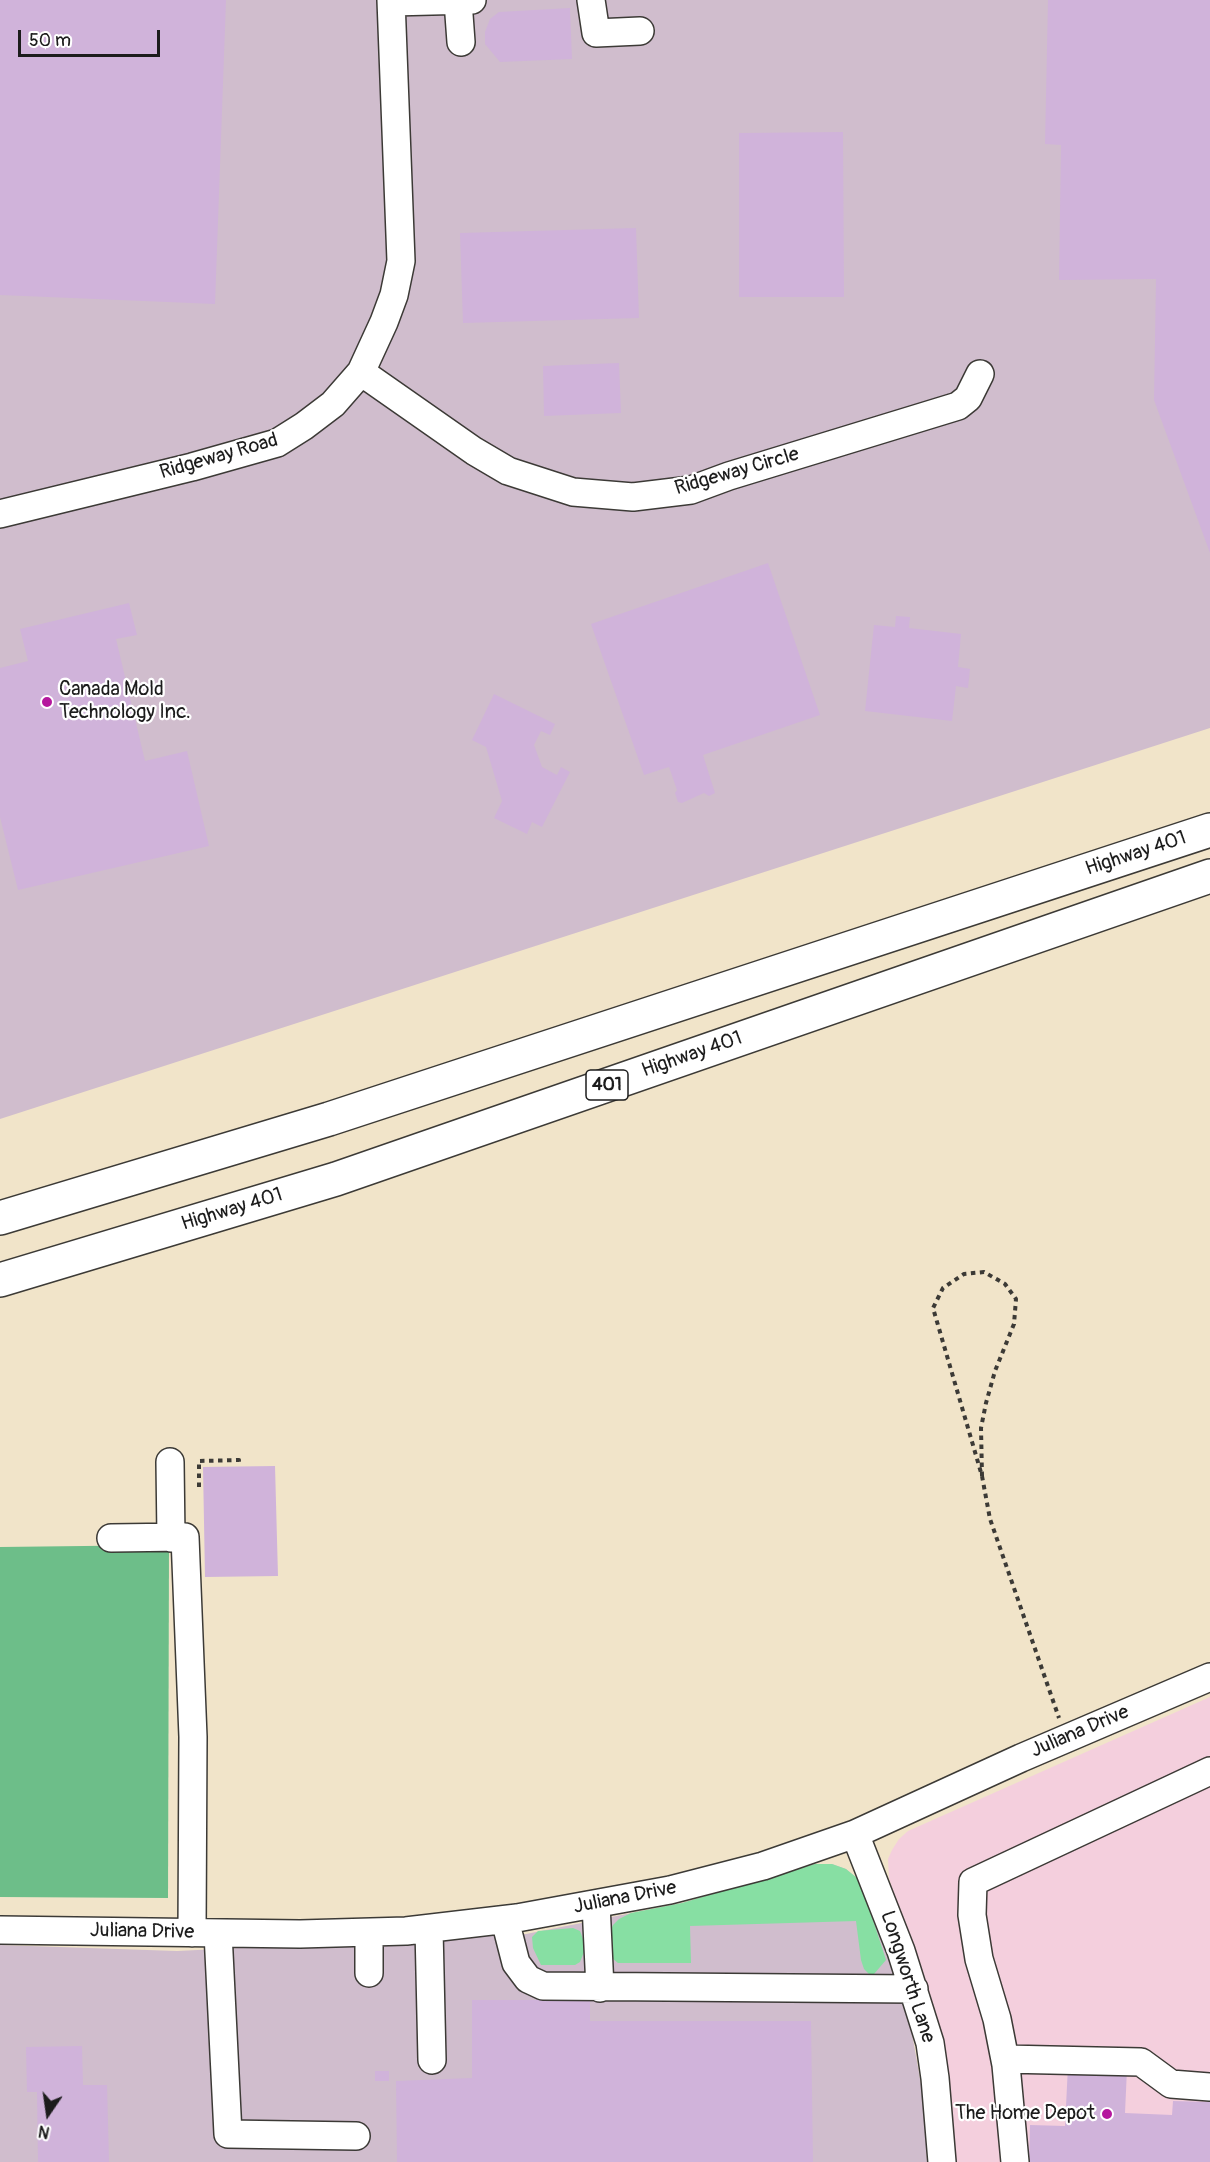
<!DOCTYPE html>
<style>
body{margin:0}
#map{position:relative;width:1210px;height:2162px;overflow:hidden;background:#f1e4c9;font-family:Pangolin,sans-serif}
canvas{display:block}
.north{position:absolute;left:18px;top:2084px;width:60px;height:60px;-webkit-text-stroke:4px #fff;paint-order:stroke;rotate:193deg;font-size:16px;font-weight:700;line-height:24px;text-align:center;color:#1c1c1c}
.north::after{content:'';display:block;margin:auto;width:21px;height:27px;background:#1c1c1c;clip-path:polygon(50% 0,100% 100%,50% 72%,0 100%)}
.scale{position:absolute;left:18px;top:30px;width:142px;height:27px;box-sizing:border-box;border:3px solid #1c1c1c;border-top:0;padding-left:8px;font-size:18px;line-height:21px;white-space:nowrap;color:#1c1c1c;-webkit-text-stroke:4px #fff;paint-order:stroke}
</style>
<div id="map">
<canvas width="1210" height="2162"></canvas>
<div class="north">N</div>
<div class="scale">50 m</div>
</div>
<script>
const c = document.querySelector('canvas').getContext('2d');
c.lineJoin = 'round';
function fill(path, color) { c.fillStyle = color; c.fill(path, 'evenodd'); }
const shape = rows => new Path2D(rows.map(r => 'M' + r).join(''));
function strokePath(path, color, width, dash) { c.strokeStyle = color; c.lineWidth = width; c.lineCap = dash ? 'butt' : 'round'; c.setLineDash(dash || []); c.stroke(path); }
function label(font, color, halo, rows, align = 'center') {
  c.font = font + ' Pangolin,sans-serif'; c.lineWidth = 4.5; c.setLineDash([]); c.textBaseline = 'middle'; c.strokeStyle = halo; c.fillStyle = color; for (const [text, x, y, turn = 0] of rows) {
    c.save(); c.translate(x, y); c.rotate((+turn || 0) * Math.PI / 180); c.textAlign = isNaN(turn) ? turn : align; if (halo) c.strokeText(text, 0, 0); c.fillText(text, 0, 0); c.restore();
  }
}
const built = shape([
 [1210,1697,1210,2162,949,2162,926,2002,889,1878,888,1859,892,1850,899,1839,908,1831]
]);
const industrial = shape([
 [0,0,1210,0,1210,728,0,1119],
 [815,1864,832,1864,846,1869,857,1878,888,1957,911,2028,924,2101,927,2162,0,2162,0,1945,177,1951,526,1934,682,1903]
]);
const green = shape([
 [815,1864,832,1864,846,1869,857,1878,862,1886,886,1960,874,1974,870,1975,864,1969,861,1960,856,1921,690,1926,691,1963,618,1963,612,1958,610,1932,613,1925,619,1919,631,1913,682,1903],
 [573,1928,580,1931,586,1947,580,1962,575,1965,541,1965,533,1948,532,1937,538,1931]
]);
const forest = shape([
 [169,1545,168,1898,0,1897,0,1547]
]);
const building = shape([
 [0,0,226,0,215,304,0,295],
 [1048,0,1210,0,1210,553,1154,400,1156,279,1059,280,1061,145,1045,144],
 [570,8,572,59,500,62,485,44,485,32,490,19,499,12],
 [843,132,844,297,739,297,739,133],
 [636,228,639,318,463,323,460,233],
 [619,363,621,413,544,416,543,366],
 [768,563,820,715,703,755,715,793,709,796,704,793,682,803,678,802,675,793,677,790,669,767,644,775,591,624],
 [129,603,137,635,116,639,145,761,187,751,209,846,18,890,0,817,0,668,28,661,20,629],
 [896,616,910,617,909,628,961,634,958,667,970,669,968,688,956,686,952,721,865,711,874,625,895,627],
 [494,694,555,724,550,735,541,731,534,745,542,767,557,775,561,767,570,772,542,827,532,822,527,834,494,818,502,801,486,747,472,740],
 [275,1466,278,1576,205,1577,203,1467],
 [472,2000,590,2000,590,2021,811,2021,813,2162,397,2162,396,2081,472,2078],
 [82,2046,83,2085,107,2085,109,2162,38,2162,37,2092,27,2092,26,2047],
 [1068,2066,1127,2069,1125,2113,1172,2115,1173,2101,1210,2102,1210,2162,1029,2162,1030,2125,1065,2126],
 [375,2071,389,2071,389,2081,375,2081]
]);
const path = shape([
 [982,1476,981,1428,986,1403,995,1371,1014,1324,1016,1299,1005,1284,984,1272,964,1274,943,1288,933,1308,982,1476,990,1519,1059,1718],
 [199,1487,199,1461,239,1460,238,1464]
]);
const minor = shape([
 [591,0,596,33,640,31],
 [458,1,461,42],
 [392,2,472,0],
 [361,372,474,451,508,471,573,492,633,497,691,490,729,476,958,406,968,398,980,374],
 [0,514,192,467,277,443,304,426,333,404,361,372,384,322,394,295,401,261,391,0],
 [170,1462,171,1538],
 [111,1538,185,1537,193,1737,192,1933],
 [855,1834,901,1951,930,2043,935,2078,942,2162],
 [596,1904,600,1988],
 [505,1920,516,1963,528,1979,543,1986,914,1989],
 [429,1929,432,2060],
 [0,1930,300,1934,406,1931,517,1918,670,1890,763,1866,855,1834,1021,1758,1210,1677],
 [218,1933,228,2134,356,2136],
 [369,1933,369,1973],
 [1005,2059,1141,2062,1171,2084,1210,2087],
 [1015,2162,1006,2065,997,2019,979,1959,972,1915,973,1882,1210,1771]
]);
const highway = shape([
 [0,1218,329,1119,1210,830],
 [0,1280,336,1179,1210,876]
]);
const markers = [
 [47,702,6,"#b5179e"],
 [1107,2114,6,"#b5179e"]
];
const shields = [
 [607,1085,42]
];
const shieldNames = [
 ["401",607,1085]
];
const streetNames = [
 ["Ridgeway Road",219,457,-16],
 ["Ridgeway Circle",737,472,-16],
 ["Highway 401",1136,854,-18],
 ["Highway 401",692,1055,-19],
 ["Highway 401",232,1210,-17],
 ["Juliana Drive",1080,1732,-23],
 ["Juliana Drive",625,1898,-11],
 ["Juliana Drive",142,1932,1],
 ["Longworth Lane",907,1977,72]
];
const poiNames = [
 ["Canada Mold",59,690],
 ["Technology Inc.",59,713],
 ["The Home Depot",1095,2114,"right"]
];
fill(built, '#f4cfdd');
fill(industrial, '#d0bdcd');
fill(green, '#87dfa3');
fill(forest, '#6dbe89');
fill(building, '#d0b3da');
strokePath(minor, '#3c3a36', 30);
strokePath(highway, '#3c3a36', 36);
strokePath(path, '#3c3a36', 4, [4.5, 4.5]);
strokePath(minor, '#fff', 27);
strokePath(highway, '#fff', 33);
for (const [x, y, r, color] of markers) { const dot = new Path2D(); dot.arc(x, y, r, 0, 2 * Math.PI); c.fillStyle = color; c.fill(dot); strokePath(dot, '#fff', 2); }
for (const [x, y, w] of shields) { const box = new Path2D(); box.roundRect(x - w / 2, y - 15, w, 30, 4.5); c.fillStyle = '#fff'; c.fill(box); strokePath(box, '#1c1c1c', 1.5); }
label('bold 18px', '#1c1c1c', null, shieldNames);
label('20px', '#1c1c1c', '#fff', streetNames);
label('20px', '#1c1c1c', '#fff', poiNames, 'left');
</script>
